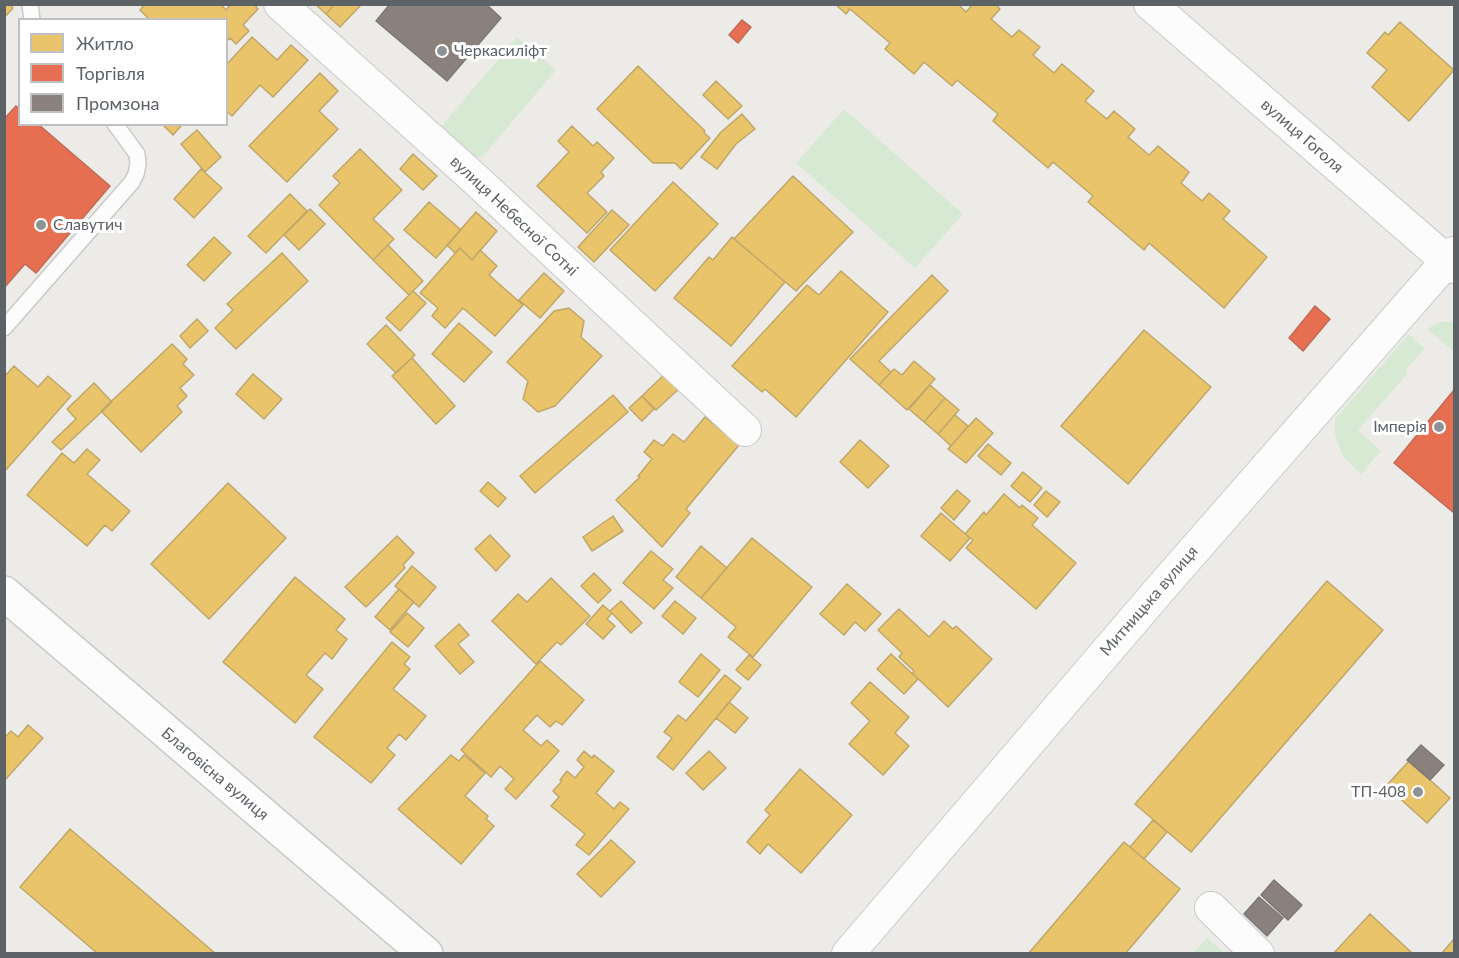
<!DOCTYPE html>
<meta charset="utf-8">
<style>
body{margin:0}
#map{position:relative;width:1459px;height:958px;overflow:hidden;background:#edebe8;font-family:Lato,sans-serif}
canvas{display:block}
.frame{position:absolute;inset:0;border:6px solid #5d6266;pointer-events:none}
.legend{position:absolute;left:18px;top:18px;width:210px;height:108px;box-sizing:border-box;background:#fff;border:2px solid #bec0c2;margin:0;padding:8px 10px;list-style:none;font-size:18px;color:#5d6266}
.legend li{display:flex;align-items:center;gap:12px;height:30px}
.legend b{width:30px;border:2px solid #bec0c2}
</style>
<div id="map">
<canvas width="1459" height="958"></canvas>
<div class="frame"></div>
<ul class="legend">
<li><b style="height:16px;background:#e9c46a"></b>Житло</li>
<li><b style="height:16px;background:#e76f51"></b>Торгівля</li>
<li><b style="height:16px;background:#8a817c"></b>Промзона</li>
</ul>
</div>
<script>
const c = document.querySelector('canvas').getContext('2d');
c.lineJoin = 'round';
function fill(path, color) { c.fillStyle = color; c.fill(path, 'evenodd'); }
const shape = rows => new Path2D(rows.map(r => 'M' + r).join(''));
function strokePath(path, color, width, dash) { c.strokeStyle = color; c.lineWidth = width; c.lineCap = dash ? 'butt' : 'round'; c.setLineDash(dash || []); c.stroke(path); }
function label(font, color, halo, rows, align = 'center') {
  c.font = font + ' Lato,sans-serif'; c.lineWidth = 6; c.setLineDash([]); c.textBaseline = 'middle'; c.strokeStyle = halo; c.fillStyle = color; for (const [text, x, y, turn = 0] of rows) {
    c.save(); c.translate(x, y); c.rotate((+turn || 0) * Math.PI / 180); c.textAlign = isNaN(turn) ? turn : align; if (halo) c.strokeText(text, 0, 0); c.fillText(text, 0, 0); c.restore();
  }
}
const green = shape([
 [517,37,556,70,484,155,476,158,440,128],
 [844,109,963,214,915,268,796,163],
 [1439,322,1454,322,1454,352,1427,329],
 [1409,334,1425,349,1406,369,1407,374,1358,430,1381,451,1361,475,1344,457,1338,445,1335,433,1335,419],
 [1207,938,1224,953,1193,953]
]);
const homes = shape([
 [4,4,9,4,13,8,4,18,4,4],
 [145,4,220,4,226,10,231,4,254,4,258,9,243,25,249,31,236,44,230,38,226,42,226,20,150,20,140,10,145,4],
 [315,4,335,4,326,14,315,4],
 [335,4,362,4,340,27,326,14,335,4],
 [835,4,958,4,966,12,973,4,995,4,1000,9,991,19,1012,37,1019,30,1040,47,1033,55,1054,73,1062,64,1094,91,1085,101,1107,119,1114,111,1135,129,1128,137,1149,155,1158,146,1189,172,1181,183,1202,201,1209,193,1230,211,1223,219,1267,257,1224,308,1149,243,1144,250,1088,202,1093,196,1053,162,1048,168,993,121,998,114,957,80,952,86,924,62,914,74,885,49,890,43,850,9,846,14,835,4],
 [1400,22,1454,70,1409,121,1372,87,1387,70,1367,53,1385,32,1388,35,1400,22],
 [252,37,277,60,291,45,308,60,273,97,260,85,232,116,226,111,226,65,252,37],
 [638,66,705,131,704,133,710,138,681,169,675,163,653,163,597,109,638,66],
 [320,73,338,91,319,111,338,129,287,182,249,146,320,73],
 [716,81,742,106,728,119,703,95,716,81],
 [742,114,755,129,736,144,717,169,701,157,721,132,742,114],
 [162,124,183,124,173,135,162,124],
 [572,126,593,146,597,142,614,158,601,172,604,176,587,193,607,212,587,233,537,186,569,152,558,141,572,126],
 [197,130,221,157,205,172,181,144,197,130],
 [360,149,402,190,373,219,394,239,373,260,319,205,340,183,333,176,360,149],
 [413,154,437,176,423,190,400,169,413,154],
 [201,169,222,188,194,218,174,199,201,169],
 [793,176,853,232,796,291,734,239,793,176],
 [673,182,718,224,655,291,610,250,673,182],
 [290,194,307,211,266,253,248,236,290,194],
 [429,202,461,230,436,258,404,230,429,202],
 [310,209,325,224,299,250,284,235,310,209],
 [612,210,629,225,594,262,578,247,612,210],
 [476,212,497,231,472,260,460,248,455,253,447,245,476,212],
 [214,237,231,253,204,281,187,265,214,237],
 [732,237,785,282,731,346,674,298,709,257,713,260,732,237],
 [388,245,423,281,409,295,373,260,388,245],
 [460,248,472,260,480,250,497,266,489,275,523,305,495,336,463,308,445,328,432,316,438,308,420,293,460,248],
 [282,253,308,281,236,349,215,328,233,310,227,304,282,253],
 [841,271,888,312,796,417,765,389,762,392,732,366,807,285,819,295,841,271],
 [544,273,564,291,540,318,519,300,544,273],
 [932,275,948,291,879,361,891,372,879,385,850,359,932,275],
 [413,291,426,303,400,331,386,318,413,291],
 [569,308,584,321,581,337,602,356,555,406,538,412,523,399,528,381,507,362,554,311,569,308],
 [197,319,208,331,190,348,180,336,197,319],
 [459,323,492,352,464,382,432,354,459,323],
 [386,325,415,355,396,373,367,344,386,325],
 [1144,330,1211,387,1128,484,1061,426,1144,330],
 [172,344,187,359,183,364,194,375,180,388,187,396,177,406,182,412,141,452,101,411,172,344],
 [412,358,455,406,436,424,392,376,412,358],
 [914,361,935,379,907,410,879,385,894,369,902,375,914,361],
 [14,366,38,387,48,376,71,396,4,472,4,377,14,366],
 [667,372,681,387,656,410,642,396,667,372],
 [253,374,282,399,264,419,236,394,253,374],
 [94,383,112,402,61,450,52,442,76,419,67,409,94,383],
 [930,385,945,398,924,422,909,409,930,385],
 [613,395,628,412,535,493,520,476,613,395],
 [642,396,654,409,642,421,629,408,642,396],
 [945,398,959,410,938,434,924,422,945,398],
 [955,415,968,426,951,446,938,434,955,415],
 [705,417,739,445,686,509,690,513,662,547,616,500,640,477,638,476,652,459,644,452,654,440,663,446,673,434,684,442,705,417],
 [976,418,993,433,966,463,948,449,976,418],
 [860,440,889,466,868,488,840,462,860,440],
 [988,444,1011,463,1001,475,978,456,988,444],
 [87,449,100,460,87,474,130,511,112,531,105,525,87,546,27,495,62,453,74,463,87,449],
 [1023,472,1042,488,1030,502,1011,486,1023,472],
 [488,482,506,498,498,507,480,491,488,482],
 [228,483,286,538,209,619,151,564,228,483],
 [957,490,970,501,954,520,941,508,957,490],
 [1046,491,1060,502,1047,517,1034,505,1046,491],
 [1004,494,1020,508,1022,505,1038,518,1032,525,1076,563,1036,609,966,548,973,540,965,534,984,512,986,515,1004,494],
 [941,513,970,538,950,561,921,536,941,513],
 [613,516,623,531,592,551,583,537,613,516],
 [490,535,510,556,496,571,475,549,490,535],
 [397,536,414,553,403,565,405,568,366,607,345,587,397,536],
 [752,538,812,587,753,657,728,637,736,627,701,598,752,538],
 [701,546,727,568,701,598,676,577,701,546],
 [651,551,673,569,663,580,673,588,654,609,623,583,651,551],
 [412,566,436,587,419,607,395,586,412,566],
 [594,573,611,590,598,603,581,586,594,573],
 [295,577,345,619,336,630,347,639,332,659,325,653,306,675,323,689,295,723,223,662,295,577],
 [551,578,590,616,561,645,557,642,536,664,492,621,518,594,527,602,551,578],
 [1327,581,1383,630,1191,852,1135,804,1327,581],
 [847,584,881,614,865,631,855,622,844,635,820,614,847,584],
 [399,589,414,602,390,630,375,617,399,589],
 [621,601,642,623,631,633,610,611,621,601],
 [675,601,696,618,683,634,662,616,675,601],
 [603,605,612,613,607,619,615,626,603,639,586,624,603,605],
 [899,609,929,637,944,621,953,629,956,626,992,659,948,707,912,673,914,671,899,657,902,653,878,630,899,609],
 [407,613,424,628,408,647,390,632,407,613],
 [459,624,469,635,458,644,474,662,460,674,435,646,459,624],
 [392,642,410,657,404,664,410,669,393,689,426,716,406,740,399,734,387,748,395,755,371,783,314,737,392,642],
 [701,654,720,670,698,697,679,682,701,654],
 [891,654,918,679,904,694,877,669,891,654],
 [749,655,761,665,748,680,736,670,749,655],
 [540,661,584,700,562,725,556,721,550,727,537,715,523,730,541,746,547,740,559,751,516,799,505,789,514,779,500,766,491,777,461,750,540,661],
 [725,675,741,688,673,770,657,757,672,738,664,732,678,715,686,721,725,675],
 [870,682,909,717,895,733,909,746,883,775,849,744,870,721,851,703,870,682],
 [729,702,748,718,735,733,716,718,729,702],
 [28,725,43,738,4,781,4,738,11,731,18,737,28,725],
 [584,751,592,758,594,755,614,771,596,793,614,809,620,802,629,809,589,855,576,845,585,834,551,806,559,797,553,791,562,781,560,780,567,771,575,778,584,767,577,760,584,751],
 [709,751,726,768,703,790,686,773,709,751],
 [451,755,459,761,464,755,485,773,465,796,488,816,486,819,494,826,461,864,398,809,451,755],
 [1409,761,1450,798,1427,823,1386,786,1409,761],
 [800,769,852,815,801,873,768,844,760,854,747,842,770,815,765,810,800,769],
 [1153,820,1167,832,1144,859,1130,847,1153,820],
 [70,829,216,954,98,954,20,887,70,829],
 [611,840,635,862,601,897,577,874,611,840],
 [1124,842,1180,889,1125,954,1028,954,1124,842],
 [1370,914,1411,952,1410,954,1333,954,1370,914],
 [1454,939,1454,954,1441,954,1454,939]
]);
const shops = shape([
 [742,20,751,27,738,43,729,35,742,20],
 [16,106,20,109,20,124,38,124,110,186,36,273,25,264,4,288,4,119,16,106],
 [1315,306,1330,319,1303,351,1289,338,1315,306],
 [1454,390,1454,513,1394,463,1454,390]
]);
const industry = shape([
 [390,4,486,4,501,18,447,81,376,21,390,4],
 [1421,745,1444,765,1430,780,1407,760,1421,745],
 [1274,880,1302,905,1288,920,1261,895,1274,880],
 [1259,897,1283,918,1267,936,1244,914,1259,897]
]);
const lane = shape([
 [30,4,32,20],
 [4,328,132,182,136,174,138,164,137,154,115,124]
]);
const street = shape([
 [280,4,474,178,745,430],
 [1150,4,1454,267],
 [1211,908,1258,954],
 [848,954,1161,588,1454,253]
]);
const secondary = shape([
 [4,593,426,954]
]);
const markers = [
 [442,51,6,"#8f9294"],
 [41,225,6,"#8f9294"],
 [1439,427,6,"#8f9294"],
 [1418,792,6,"#8f9294"]
];
const poiNames = [
 ["Черкасиліфт",454,51],
 ["Славутич",53,225],
 ["Імперія",1427,427,"right"],
 ["ТП-408",1406,792,"right"]
];
const streetNames = [
 ["вулиця Гоголя",1302,136,41],
 ["вулиця Небесної Сотні",514,216,43],
 ["Митницька вулиця",1149,601,-49],
 ["Благовісна вулиця",215,774,40]
];
fill(green, '#d8e9d3');
fill(homes, '#e9c46a');
strokePath(homes, '#bfa769', 1.5);
fill(shops, '#e76f51');
strokePath(shops, '#be6b57', 1.5);
fill(industry, '#8a817c');
strokePath(industry, '#7c7875', 1.5);
strokePath(lane, '#c9c9c9', 18);
strokePath(street, '#c9c9c9', 34);
strokePath(secondary, '#c8c9c9', 36);
strokePath(lane, '#fcfcfc', 15);
strokePath(street, '#fcfcfc', 32);
strokePath(secondary, '#fcfcfc', 33);
for (const [x, y, r, color] of markers) { const dot = new Path2D(); dot.arc(x, y, r, 0, 2 * Math.PI); c.fillStyle = color; c.fill(dot); strokePath(dot, '#fff', 2); }
label('16px', '#5d6266', '#fff', poiNames, 'left');
label('16px', '#5d6266', '#fff', streetNames);
</script>
